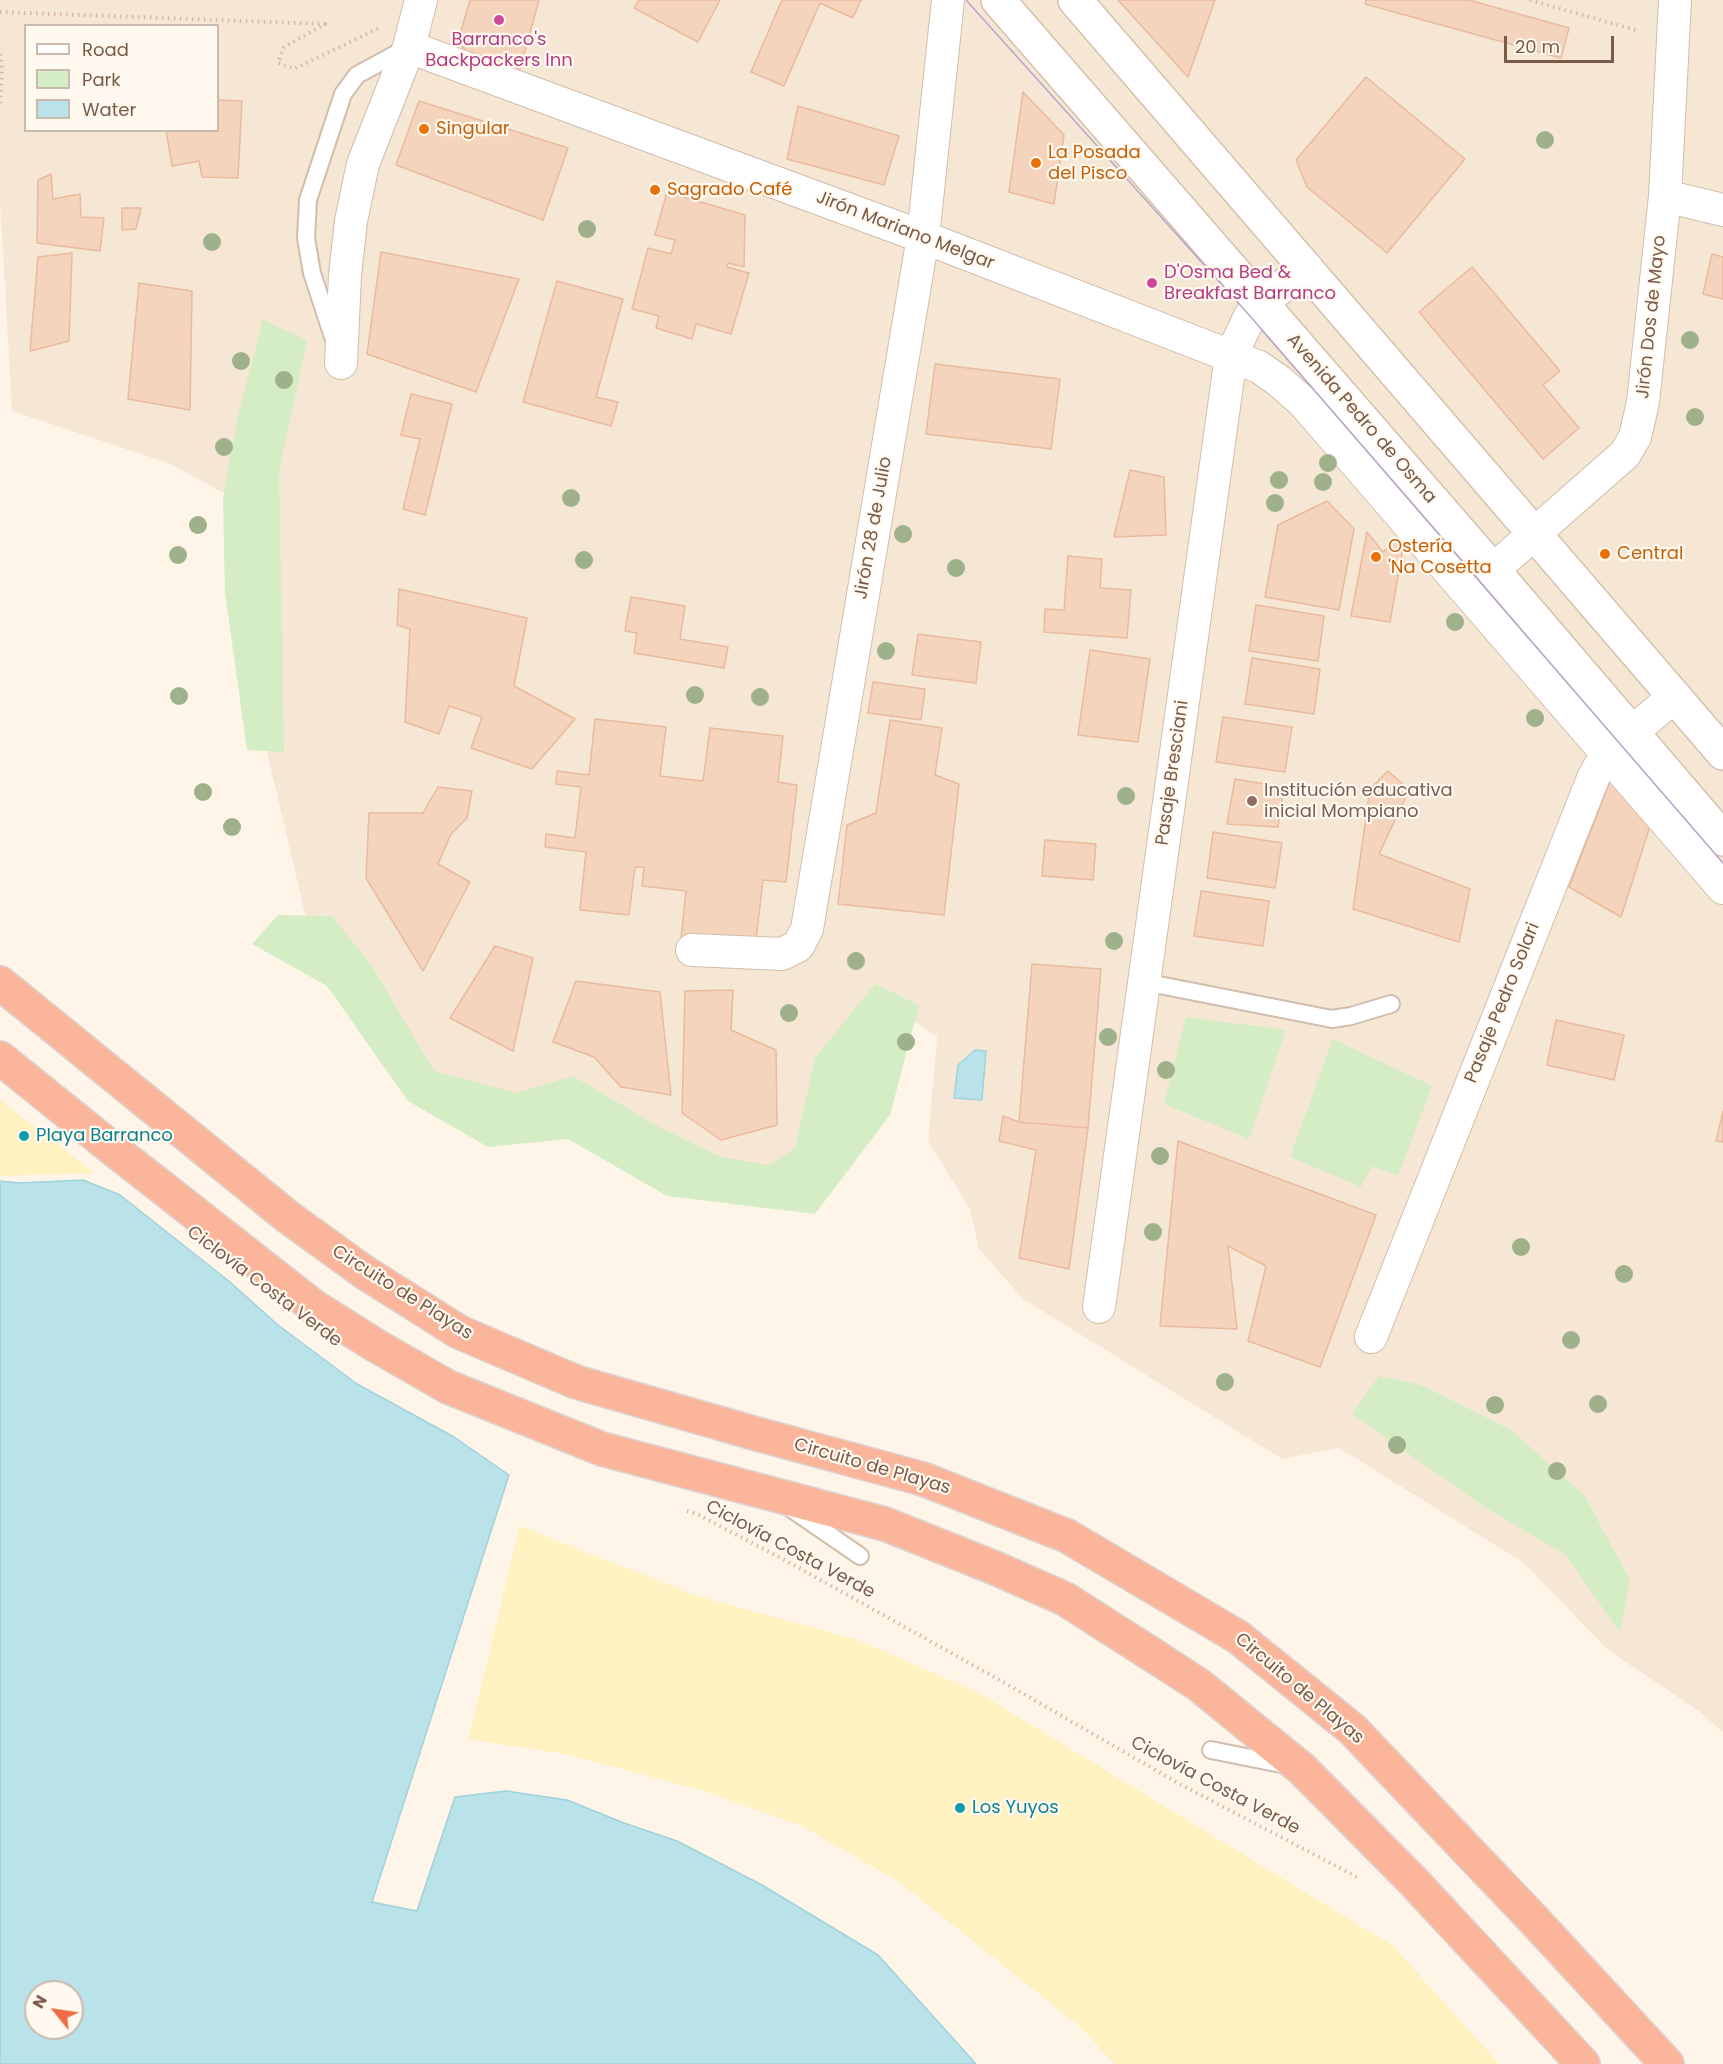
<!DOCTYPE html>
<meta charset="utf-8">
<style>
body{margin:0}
#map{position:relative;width:1723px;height:2064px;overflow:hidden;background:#fef5e8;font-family:Poppins,sans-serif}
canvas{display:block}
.legend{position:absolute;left:24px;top:24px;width:195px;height:108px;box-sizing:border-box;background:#fff9ef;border:2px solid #cabaad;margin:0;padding:8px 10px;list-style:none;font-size:18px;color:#7a5b49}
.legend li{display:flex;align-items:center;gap:12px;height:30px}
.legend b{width:30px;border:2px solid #cabaad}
.north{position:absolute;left:24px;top:1980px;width:60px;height:60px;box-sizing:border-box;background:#fff9ef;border:2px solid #cabaad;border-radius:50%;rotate:300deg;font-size:16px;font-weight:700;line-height:24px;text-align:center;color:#7a5b49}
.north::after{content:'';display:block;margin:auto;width:21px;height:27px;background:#ee6d46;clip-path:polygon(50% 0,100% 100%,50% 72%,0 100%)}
.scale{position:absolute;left:1504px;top:36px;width:110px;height:27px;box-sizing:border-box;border:3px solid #7a5b49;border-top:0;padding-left:8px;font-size:18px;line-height:21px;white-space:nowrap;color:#7a5b49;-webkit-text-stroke:4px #fff9ef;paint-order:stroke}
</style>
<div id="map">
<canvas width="1723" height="2064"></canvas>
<ul class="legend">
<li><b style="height:8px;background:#fff"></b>Road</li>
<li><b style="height:16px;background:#d4edc4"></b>Park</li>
<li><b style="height:16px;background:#bae2e9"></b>Water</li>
</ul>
<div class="north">N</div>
<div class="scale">20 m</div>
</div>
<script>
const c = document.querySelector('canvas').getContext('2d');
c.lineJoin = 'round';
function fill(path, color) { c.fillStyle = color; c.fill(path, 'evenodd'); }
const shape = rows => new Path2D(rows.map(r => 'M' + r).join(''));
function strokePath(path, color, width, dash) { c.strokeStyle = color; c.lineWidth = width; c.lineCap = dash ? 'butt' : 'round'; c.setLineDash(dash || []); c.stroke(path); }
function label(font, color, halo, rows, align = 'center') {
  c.font = font + ' Poppins,sans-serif'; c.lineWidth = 4.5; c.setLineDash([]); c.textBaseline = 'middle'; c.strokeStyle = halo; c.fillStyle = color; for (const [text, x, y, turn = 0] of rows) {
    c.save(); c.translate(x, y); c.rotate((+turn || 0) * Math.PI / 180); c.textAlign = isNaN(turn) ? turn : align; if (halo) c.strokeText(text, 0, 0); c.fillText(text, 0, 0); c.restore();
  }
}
const residential = shape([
 [0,0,1723,0,1723,1732,1700,1712,1608,1650,1524,1563,1339,1448,1282,1459,1023,1299,979,1249,970,1209,928,1141,937,1037,901,1012,773,1188,491,1113,420,1076,310,935,263,735,245,505,171,464,12,411,0,202],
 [26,26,218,26,218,130,26,130]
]);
const green = shape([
 [263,320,307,340,279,471,284,752,247,750,225,593,223,500,237,419],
 [278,915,332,916,371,965,434,1071,517,1093,573,1076,659,1127,721,1157,769,1165,795,1148,815,1058,875,984,919,1005,890,1115,815,1214,667,1196,568,1139,488,1147,408,1101,327,986,252,944],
 [1186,1017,1286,1030,1249,1139,1164,1104],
 [1333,1039,1432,1086,1398,1176,1372,1166,1361,1187,1290,1157],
 [1379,1376,1421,1385,1511,1430,1584,1495,1630,1580,1620,1633,1566,1555,1486,1508,1352,1414]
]);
const sand = shape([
 [0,1100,94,1173,0,1176],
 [520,1526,697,1596,858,1640,979,1693,1393,1946,1499,2064,1115,2064,1079,2026,898,1881,802,1826,701,1790,565,1754,468,1739]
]);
const water = shape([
 [975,1050,986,1051,982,1100,954,1098,958,1065,975,1050],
 [83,1180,120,1195,230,1282,278,1325,357,1384,454,1437,509,1475,372,1902,417,1911,455,1797,506,1791,567,1800,624,1823,677,1841,762,1885,878,1955,976,2064,0,2064,0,1181,19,1183,83,1180],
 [36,1992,72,1992,72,2028,36,2028,36,1992]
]);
const building = shape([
 [470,0,539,0,520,69,469,55,458,41,470,0],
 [639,0,720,0,698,42,634,8,639,0],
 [782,0,861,0,853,18,820,3,784,86,751,72,782,0],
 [1118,0,1215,0,1188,77,1118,0],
 [1366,0,1469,0,1569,28,1561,58,1365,4,1366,0],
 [1366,77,1465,159,1387,253,1307,187,1296,160,1366,77],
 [1023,92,1064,135,1054,204,1009,192,1023,92],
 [218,100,242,101,238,178,202,177,199,161,172,166,166,130,218,130,218,100],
 [419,101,568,148,543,220,396,165,419,101],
 [798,106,899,136,884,185,787,159,798,106],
 [51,174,53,199,80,194,81,217,104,218,100,251,37,243,38,180,51,174],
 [667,192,745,215,744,267,728,263,727,267,749,273,731,334,696,324,692,339,656,328,659,316,632,309,648,248,671,254,675,240,655,235,667,192],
 [122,208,141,208,136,229,122,230,122,208],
 [381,252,519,279,476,392,367,354,381,252],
 [72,253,69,341,30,351,38,257,72,253],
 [1712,254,1723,257,1723,299,1703,294,1712,254],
 [1472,267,1560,371,1543,385,1579,428,1543,459,1419,312,1472,267],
 [557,281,623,299,596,397,618,402,611,426,523,402,557,281],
 [139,283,192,291,190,410,128,399,139,283],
 [935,364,1060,379,1051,449,926,434,935,364],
 [411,394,452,404,425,515,403,509,420,439,401,435,411,394],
 [1130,470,1164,477,1166,535,1114,537,1130,470],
 [1327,501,1354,529,1339,610,1265,597,1278,525,1327,501],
 [1367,532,1383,552,1396,539,1403,548,1390,622,1351,616,1367,532],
 [1068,556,1102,559,1100,588,1131,590,1127,638,1044,632,1045,609,1064,610,1068,556],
 [399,589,527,618,514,686,575,719,532,769,471,748,482,717,449,706,439,734,405,722,410,629,397,625,399,589],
 [631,597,685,606,680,639,728,647,724,668,634,653,637,633,625,631,631,597],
 [1256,605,1324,616,1318,661,1249,651,1256,605],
 [918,634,981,642,976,683,912,675,918,634],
 [1090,650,1150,659,1138,742,1078,735,1090,650],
 [1252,658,1320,669,1314,714,1245,704,1252,658],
 [873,682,925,689,921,720,868,713,873,682],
 [1223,717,1292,727,1285,772,1216,762,1223,717],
 [595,719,666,727,660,776,703,781,710,728,783,736,778,782,797,785,786,882,763,880,755,948,681,939,686,891,642,886,644,867,635,867,629,915,580,910,586,852,545,847,546,834,575,838,581,787,556,784,557,771,589,775,595,719],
 [890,720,942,728,935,775,959,784,944,915,838,904,847,825,876,813,890,720],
 [1388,771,1409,790,1379,854,1470,889,1459,942,1353,909,1370,789,1388,771],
 [1235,779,1284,787,1278,827,1227,824,1235,779],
 [1610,781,1650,826,1621,917,1569,887,1610,781],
 [438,787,472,791,467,818,451,834,438,864,470,882,423,971,366,878,369,813,423,813,438,787],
 [1213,832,1282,843,1275,888,1207,878,1213,832],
 [1045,840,1096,844,1093,880,1042,876,1045,840],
 [1201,891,1269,901,1263,946,1194,936,1201,891],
 [495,946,533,958,513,1051,450,1018,495,946],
 [1032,964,1101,969,1088,1128,1019,1122,1032,964],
 [576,981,660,992,671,1095,621,1087,594,1057,553,1042,576,981],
 [733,990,731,1030,776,1050,777,1125,721,1140,682,1113,685,991,733,990],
 [1556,1020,1624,1035,1614,1080,1547,1065,1556,1020],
 [1723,1111,1723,1142,1716,1141,1723,1111],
 [1003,1116,1019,1122,1088,1128,1069,1269,1019,1258,1036,1150,999,1141,1003,1116],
 [1178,1141,1376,1215,1320,1367,1248,1341,1266,1266,1228,1246,1237,1329,1160,1326,1178,1141]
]);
const path = shape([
 [1530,0,1639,31],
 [0,12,325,24,284,47,278,63,294,69,379,28],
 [0,54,2,68,0,105],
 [687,1511,697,1514,792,1564,1005,1683,1176,1782,1357,1877]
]);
const lane = shape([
 [334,340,312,273,306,238,308,200,343,94,357,75,405,49],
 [1144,982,1332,1019,1351,1016,1391,1004],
 [790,1508,860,1556],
 [1211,1750,1286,1765]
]);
const street = shape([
 [409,47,923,237,1259,367,1279,381,1303,402,1723,888],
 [1665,196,1723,210],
 [341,363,345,275,351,221,363,164,409,47,421,0],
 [1493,570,1625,454,1635,437,1643,402,1665,196,1675,0],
 [692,950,782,954,798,946,807,929,923,237,948,0],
 [1099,1307,1231,356,1250,316,1261,304,1306,267],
 [1371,1337,1594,776,1607,753,1675,696]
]);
const secondary = shape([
 [998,0,1493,570,1723,839],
 [1075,0,1723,753]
]);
const highway = shape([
 [0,983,288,1217,364,1272,459,1332,576,1382,757,1434,923,1479,1067,1536,1238,1637,1352,1729,1534,1920,1667,2064],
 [0,1058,108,1145,313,1306,375,1345,448,1387,602,1449,885,1524,995,1568,1065,1599,1148,1652,1199,1685,1302,1769,1413,1881,1583,2064]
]);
const tram = shape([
 [966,0,1250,316,1723,863]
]);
const trees = [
 [1545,140],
 [587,229],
 [212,242],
 [1690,340],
 [241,361],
 [284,380],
 [1695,417],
 [224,447],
 [1328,463],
 [1279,480],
 [1323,482],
 [571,498],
 [1275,503],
 [198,525],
 [903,534],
 [178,555],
 [584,560],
 [956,568],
 [1455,622],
 [886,651],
 [695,695],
 [179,696],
 [760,697],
 [1535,718],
 [203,792],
 [1126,796],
 [232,827],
 [1114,941],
 [856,961],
 [789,1013],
 [1108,1037],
 [906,1042],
 [1166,1070],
 [1160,1156],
 [1153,1232],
 [1521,1247],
 [1624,1274],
 [1571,1340],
 [1225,1382],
 [1598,1404],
 [1495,1405],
 [1397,1445],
 [1557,1471]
];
const markers = [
 [499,20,6,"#d1479c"],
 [424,129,6,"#e8710a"],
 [1036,163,6,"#e8710a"],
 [655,190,6,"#e8710a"],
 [1152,283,6,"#d1479c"],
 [1605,554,6,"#e8710a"],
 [1376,557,6,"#e8710a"],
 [1252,801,6,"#8d6e63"],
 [24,1136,6,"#0f9aa8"],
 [960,1808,6,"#0f9aa8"]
];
const hotelNames = [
 ["Barranco's",499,40],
 ["Backpackers Inn",499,61],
 ["D'Osma Bed &",1164,273,"left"],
 ["Breakfast Barranco",1164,294,"left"]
];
const foodNames = [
 ["Singular",436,129],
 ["La Posada",1048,153],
 ["del Pisco",1048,174],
 ["Sagrado Café",667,190],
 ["Ostería",1388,547],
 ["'Na Cosetta",1388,568],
 ["Central",1617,554]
];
const streetNames = [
 ["Jirón Mariano Melgar",905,231,21],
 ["Jirón Dos de Mayo",1652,317,-84],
 ["Avenida Pedro de Osma",1361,419,49],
 ["Jirón 28 de Julio",874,528,-80],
 ["Pasaje Bresciani",1173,773,-82],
 ["Pasaje Pedro Solari",1503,1003,-68],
 ["Ciclovía Costa Verde",264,1287,37],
 ["Circuito de Playas",402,1293,32],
 ["Circuito de Playas",872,1467,16],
 ["Ciclovía Costa Verde",790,1550,28],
 ["Circuito de Playas",1299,1689,40],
 ["Ciclovía Costa Verde",1215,1786,28]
];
const educationNames = [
 ["Institución educativa",1264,791],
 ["inicial Mompiano",1264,812]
];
const cultureNames = [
 ["Playa Barranco",36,1136],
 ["Los Yuyos",972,1808]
];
fill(residential, '#f6e7d5');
fill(green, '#d4edc4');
fill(sand, '#fff2c1');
fill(water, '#bae2e9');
strokePath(water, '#a0d2dc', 1.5);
fill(building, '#f5d4bd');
strokePath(building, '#e9ba9d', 1.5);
strokePath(lane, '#d1bdac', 20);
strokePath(street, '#d1bdac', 34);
strokePath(secondary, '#d7bfab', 36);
strokePath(highway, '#dcd4d0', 36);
strokePath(path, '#dbb7a0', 4, [1.5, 4.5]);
strokePath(lane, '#fff', 16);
strokePath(street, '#fff', 32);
strokePath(secondary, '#fff', 33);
strokePath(highway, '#fbb59b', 33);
strokePath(tram, '#b9a4c9', 1.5);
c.fillStyle = '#9eb18a';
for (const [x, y] of trees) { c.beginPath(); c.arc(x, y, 9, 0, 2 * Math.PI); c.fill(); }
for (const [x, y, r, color] of markers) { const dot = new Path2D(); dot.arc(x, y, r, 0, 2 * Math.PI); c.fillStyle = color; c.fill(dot); strokePath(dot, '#fff9ef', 2); }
label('18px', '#b23c85', '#fff9ef', hotelNames);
label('18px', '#c56008', '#fff9ef', foodNames, 'left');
label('18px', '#7a5b49', '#fff9ef', streetNames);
label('18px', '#785e54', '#fff9ef', educationNames, 'left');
label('18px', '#0d838f', '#fff9ef', cultureNames, 'left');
</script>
